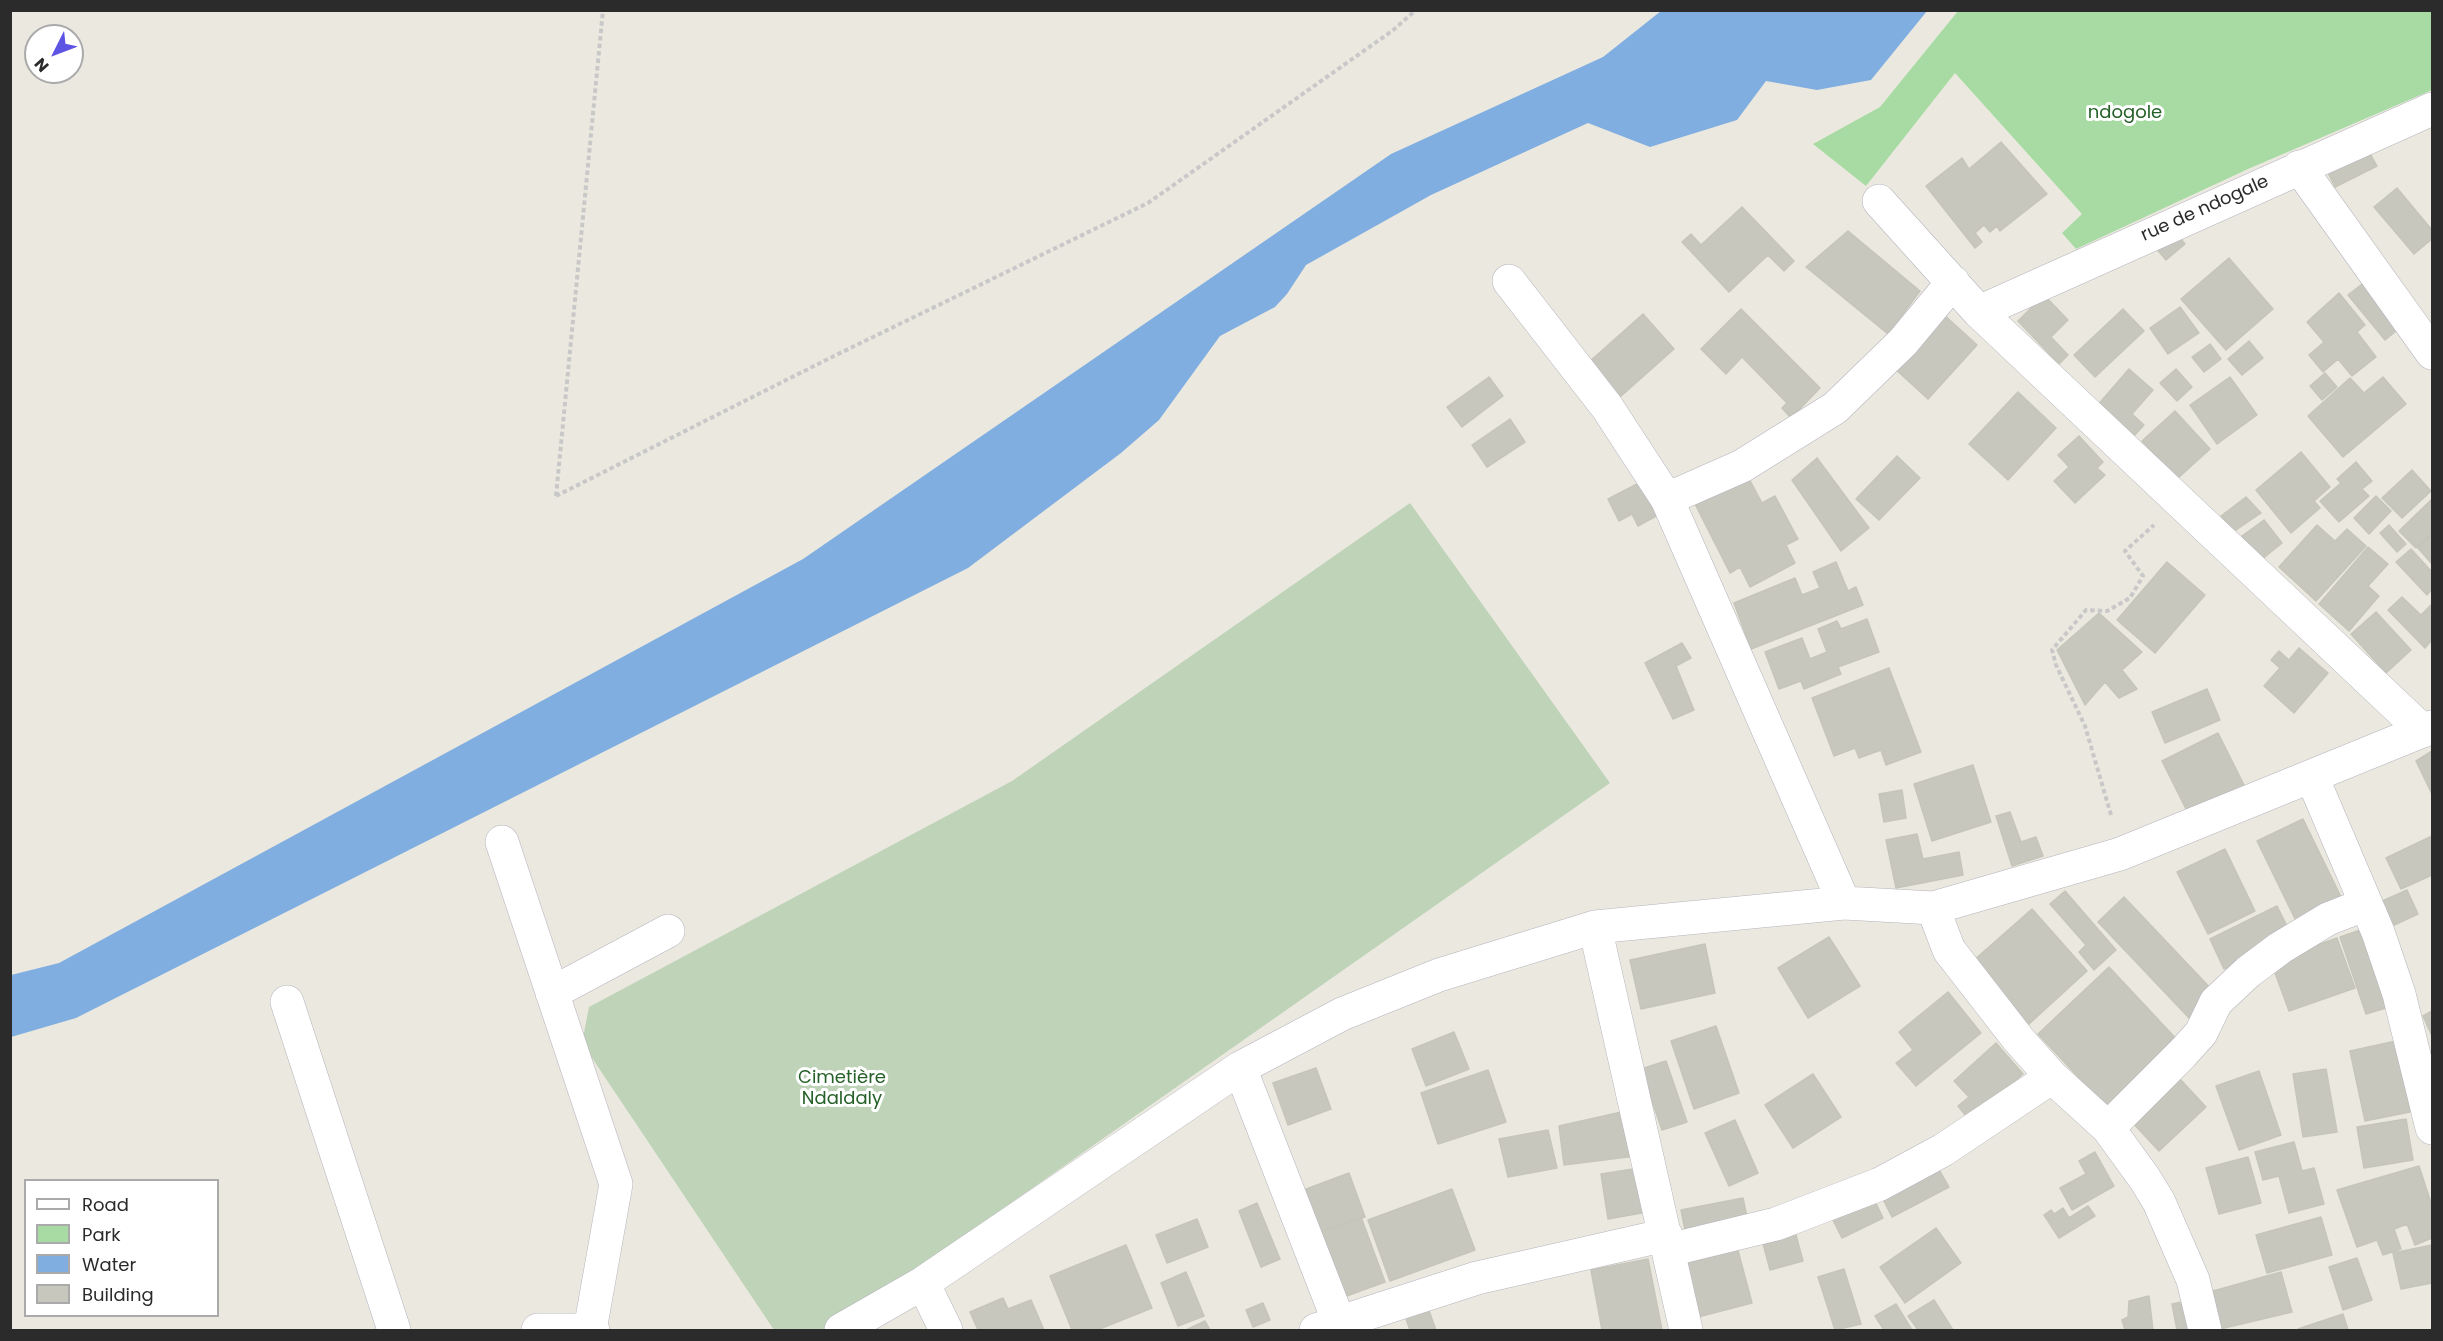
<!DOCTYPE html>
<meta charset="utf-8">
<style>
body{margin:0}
#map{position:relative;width:2443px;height:1341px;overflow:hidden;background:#ebe9df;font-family:Poppins,sans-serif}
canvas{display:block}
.frame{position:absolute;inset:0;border:12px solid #2b2b2b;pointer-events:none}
.legend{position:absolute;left:24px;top:1179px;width:195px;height:138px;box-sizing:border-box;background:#fff;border:2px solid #aaa;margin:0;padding:8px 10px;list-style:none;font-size:18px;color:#2b2b2b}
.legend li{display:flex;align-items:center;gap:12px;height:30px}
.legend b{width:30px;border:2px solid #aaa}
.north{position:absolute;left:24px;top:24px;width:60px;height:60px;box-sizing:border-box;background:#fff;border:2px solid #aaa;border-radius:50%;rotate:228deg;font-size:16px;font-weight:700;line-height:24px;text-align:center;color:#2b2b2b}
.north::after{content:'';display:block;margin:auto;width:21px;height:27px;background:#5e54e3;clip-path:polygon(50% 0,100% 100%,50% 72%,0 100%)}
</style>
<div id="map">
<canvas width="2443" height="1341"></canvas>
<div class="frame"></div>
<ul class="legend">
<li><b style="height:8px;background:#fff"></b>Road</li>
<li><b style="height:16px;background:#a8dba3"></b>Park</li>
<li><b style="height:16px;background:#80aee0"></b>Water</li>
<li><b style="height:16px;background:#c7c7be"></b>Building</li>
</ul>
<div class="north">N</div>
</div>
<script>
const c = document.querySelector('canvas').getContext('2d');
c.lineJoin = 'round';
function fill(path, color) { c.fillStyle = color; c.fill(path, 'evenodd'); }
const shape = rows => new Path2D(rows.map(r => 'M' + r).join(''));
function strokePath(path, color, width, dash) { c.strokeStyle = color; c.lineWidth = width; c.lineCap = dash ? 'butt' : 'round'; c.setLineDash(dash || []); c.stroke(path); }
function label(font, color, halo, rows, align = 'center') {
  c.font = font + ' Poppins,sans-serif'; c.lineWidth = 6; c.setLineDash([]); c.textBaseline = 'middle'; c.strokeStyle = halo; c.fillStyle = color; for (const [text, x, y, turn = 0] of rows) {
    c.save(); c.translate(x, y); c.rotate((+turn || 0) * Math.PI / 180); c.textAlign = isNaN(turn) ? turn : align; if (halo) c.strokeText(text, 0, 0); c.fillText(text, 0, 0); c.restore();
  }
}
const green = shape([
 [1958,11,2432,11,2432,90,2248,169,2076,249,2062,233,2082,214,1955,73,1866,186,1813,144,1880,107]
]);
const cemetery = shape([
 [1410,503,1610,783,830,1330,774,1330,582,1043,589,1007,1012,781]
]);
const water = shape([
 [1661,11,1927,11,1871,80,1817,90,1766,81,1737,120,1650,147,1588,123,1431,195,1306,265,1287,294,1275,307,1220,336,1159,420,1121,453,968,568,76,1018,11,1037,11,975,59,963,803,559,1391,154,1603,57]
]);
const building = shape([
 [2001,142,2047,194,2000,231,1997,226,1990,232,1984,225,1975,233,1982,242,1975,248,1926,186,1962,158,1969,169,2001,142],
 [2368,150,2377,166,2335,187,2327,171,2368,150],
 [2397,188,2432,230,2432,239,2414,254,2374,207,2397,188],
 [1742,207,1794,261,1784,271,1768,255,1729,292,1682,242,1691,234,1701,245,1742,207],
 [2174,230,2185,244,2166,260,2154,246,2174,230],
 [1848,231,1920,291,1888,334,1806,267,1848,231],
 [2229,258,2273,309,2226,350,2181,299,2229,258],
 [2366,281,2402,326,2385,340,2348,295,2366,281],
 [2339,293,2365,325,2357,332,2376,357,2352,376,2338,359,2323,372,2309,355,2324,342,2307,322,2339,293],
 [2044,295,2068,320,2051,337,2068,355,2059,364,2018,321,2044,295],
 [2180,307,2199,333,2168,354,2150,328,2180,307],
 [1741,309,1820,388,1791,418,1782,408,1787,403,1742,357,1726,374,1701,349,1741,309],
 [2123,309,2144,331,2095,377,2074,355,2123,309],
 [1941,312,1977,345,1928,399,1892,366,1941,312],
 [1643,314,1674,349,1620,397,1589,362,1643,314],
 [2249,341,2263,358,2242,375,2228,359,2249,341],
 [2210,344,2221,359,2204,372,2192,357,2210,344],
 [2129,369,2153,390,2132,414,2144,425,2132,438,2096,407,2129,369],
 [2176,369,2192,387,2177,401,2160,383,2176,369],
 [2325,373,2337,387,2322,400,2310,386,2325,373],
 [1489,377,1503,396,1462,427,1447,407,1489,377],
 [2230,377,2257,415,2217,444,2190,405,2230,377],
 [2383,377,2406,404,2343,457,2308,416,2350,378,2364,393,2383,377],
 [2018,392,2056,428,2008,480,1969,444,2018,392],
 [2175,411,2210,449,2177,479,2142,441,2175,411],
 [1510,419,1525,442,1487,467,1472,445,1510,419],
 [2079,436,2103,462,2097,468,2105,475,2075,503,2054,481,2069,467,2058,455,2079,436],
 [2301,452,2330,487,2314,501,2320,508,2291,533,2256,490,2301,452],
 [1897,456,1920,478,1879,520,1856,499,1897,456],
 [1817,458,1869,528,1841,551,1792,480,1817,458],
 [2356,462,2372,481,2362,489,2369,496,2339,522,2320,501,2341,483,2337,479,2356,462],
 [2412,470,2431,491,2402,518,2382,498,2412,470],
 [1747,475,1762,503,1775,496,1798,539,1786,545,1795,563,1750,587,1740,567,1730,573,1694,502,1747,475],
 [1641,482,1658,515,1638,526,1632,514,1619,521,1608,499,1641,482],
 [2376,496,2391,511,2369,534,2354,518,2376,496],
 [2246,497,2261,513,2233,532,2221,516,2246,497],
 [2432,499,2432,532,2416,548,2399,531,2432,499],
 [2264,520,2282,543,2261,560,2242,536,2264,520],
 [2317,525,2335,541,2347,529,2366,546,2316,601,2279,567,2317,525],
 [2389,525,2406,544,2397,552,2380,533,2389,525],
 [2432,534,2432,564,2418,548,2432,534],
 [2368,547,2388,564,2368,586,2379,596,2349,631,2319,604,2368,547],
 [2411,549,2432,572,2432,589,2427,595,2396,562,2411,549],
 [1836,562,1848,591,1856,587,1863,605,1751,649,1734,603,1795,578,1802,595,1820,588,1813,572,1836,562],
 [2167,562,2205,595,2155,653,2117,620,2167,562],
 [2402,597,2421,615,2432,604,2432,640,2425,648,2388,610,2402,597],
 [2376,612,2411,650,2386,673,2351,634,2376,612],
 [2099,613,2142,652,2122,670,2137,689,2119,698,2105,682,2085,705,2057,650,2099,613],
 [1867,619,1879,652,1838,667,1841,674,1804,689,1801,681,1779,689,1765,652,1802,638,1810,659,1827,652,1818,629,1837,621,1841,629,1867,619],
 [1682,643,1691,658,1676,666,1694,710,1673,719,1645,663,1682,643],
 [2299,648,2328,673,2294,713,2264,686,2280,668,2271,660,2279,651,2289,660,2299,648],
 [1889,668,1921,752,1886,765,1881,750,1859,758,1855,748,1834,756,1812,698,1889,668],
 [2207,689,2220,720,2165,743,2152,712,2207,689],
 [2218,733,2245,787,2189,815,2162,761,2218,733],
 [2432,751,2432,794,2416,761,2432,751],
 [1973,765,1991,822,1932,841,1914,784,1973,765],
 [1902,790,1906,818,1884,822,1879,794,1902,790],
 [2010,812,2021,842,2036,837,2043,856,2012,866,1996,816,2010,812],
 [2303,819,2345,905,2299,927,2257,841,2303,819],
 [1917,834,1923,859,1959,852,1963,875,1896,888,1886,840,1917,834],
 [2432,836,2432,875,2401,889,2386,858,2432,836],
 [2225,849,2255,911,2208,934,2177,872,2225,849],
 [2407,890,2418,914,2392,926,2380,902,2407,890],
 [2065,891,2116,950,2094,970,2079,952,2086,945,2050,904,2065,891],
 [2124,897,2216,994,2190,1019,2098,922,2124,897],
 [2277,906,2292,936,2224,969,2210,939,2277,906],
 [2032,909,2087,971,2029,1024,1973,961,2032,909],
 [2369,927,2396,1005,2366,1014,2340,937,2369,927],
 [1829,937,1860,986,1808,1018,1778,968,1829,937],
 [2337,938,2355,988,2289,1011,2271,962,2337,938],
 [1705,944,1715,993,1641,1009,1630,960,1705,944],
 [2109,967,2182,1045,2111,1112,2038,1034,2109,967],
 [1948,992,1981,1033,1916,1086,1896,1063,1913,1050,1899,1032,1948,992],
 [2432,1011,2432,1036,2423,1016,2432,1011],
 [1716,1026,1739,1093,1694,1109,1671,1041,1716,1026],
 [1454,1032,1469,1069,1426,1086,1412,1049,1454,1032],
 [2396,1041,2410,1112,2365,1121,2350,1051,2396,1041],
 [1996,1043,2023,1074,1970,1121,1958,1106,1969,1097,1954,1081,1996,1043],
 [1666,1061,1687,1122,1662,1130,1641,1069,1666,1061],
 [1316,1068,1331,1109,1288,1125,1273,1083,1316,1068],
 [2326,1069,2337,1132,2303,1137,2293,1074,2326,1069],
 [1488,1070,1506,1122,1438,1144,1421,1093,1488,1070],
 [2259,1071,2281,1135,2239,1150,2216,1086,2259,1071],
 [1813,1074,1841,1117,1793,1148,1765,1105,1813,1074],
 [2178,1077,2206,1107,2159,1151,2131,1121,2178,1077],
 [1626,1111,1636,1156,1564,1165,1559,1126,1626,1111],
 [2406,1119,2413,1160,2364,1168,2357,1127,2406,1119],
 [1735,1120,1758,1173,1729,1186,1705,1133,1735,1120],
 [1548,1130,1557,1168,1508,1177,1499,1139,1548,1130],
 [2294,1142,2302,1171,2314,1168,2324,1204,2289,1213,2279,1176,2263,1180,2255,1152,2294,1142],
 [2095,1152,2114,1186,2072,1210,2060,1188,2086,1174,2079,1161,2095,1152],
 [2248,1157,2261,1203,2219,1214,2206,1168,2248,1157],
 [1937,1166,1949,1187,1892,1217,1881,1195,1937,1166],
 [2419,1166,2432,1206,2432,1238,2415,1245,2407,1224,2394,1229,2401,1249,2383,1255,2377,1240,2357,1247,2337,1190,2419,1166],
 [1646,1167,1653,1211,1608,1219,1601,1174,1646,1167],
 [1349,1173,1365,1217,1316,1233,1301,1191,1349,1173],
 [1452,1189,1475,1250,1390,1281,1368,1220,1452,1189],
 [1873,1197,1883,1218,1842,1238,1832,1218,1873,1197],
 [1743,1198,1748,1222,1686,1235,1681,1210,1743,1198],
 [1257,1203,1280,1259,1261,1267,1239,1211,1257,1203],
 [2088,1206,2095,1216,2059,1238,2044,1215,2051,1210,2054,1214,2063,1208,2069,1218,2088,1206],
 [1361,1217,1385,1282,1341,1298,1316,1233,1361,1217],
 [2321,1217,2332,1255,2267,1273,2256,1235,2321,1217],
 [1197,1219,1208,1247,1167,1263,1156,1235,1197,1219],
 [1793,1224,1803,1261,1770,1270,1760,1232,1793,1224],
 [1936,1228,1961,1263,1905,1303,1880,1267,1936,1228],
 [1736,1243,1752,1303,1698,1317,1682,1257,1736,1243],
 [1126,1245,1152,1308,1097,1330,1072,1330,1050,1276,1126,1245],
 [2432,1245,2432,1283,2401,1289,2393,1253,2432,1245],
 [2357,1258,2372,1300,2343,1310,2329,1267,2357,1258],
 [1648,1259,1662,1330,1602,1330,1591,1270,1648,1259],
 [1844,1269,1861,1324,1835,1330,1818,1277,1844,1269],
 [1186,1272,1204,1316,1178,1326,1161,1283,1186,1272],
 [2281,1272,2292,1312,2216,1330,2206,1293,2281,1272],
 [2149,1296,2153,1330,2125,1330,2122,1320,2128,1317,2129,1301,2149,1296],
 [1424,1297,1436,1330,1410,1330,1401,1305,1424,1297],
 [1003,1298,1008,1309,1031,1300,1044,1330,978,1330,970,1312,1003,1298],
 [1934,1300,1953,1330,1918,1330,1908,1316,1934,1300],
 [2193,1300,2198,1330,2177,1330,2172,1304,2193,1300],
 [1263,1303,1270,1320,1253,1327,1246,1310,1263,1303],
 [1896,1304,1912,1330,1884,1330,1875,1316,1896,1304],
 [2343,1314,2348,1330,2298,1330,2298,1329,2343,1314],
 [1205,1321,1210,1330,1186,1330,1205,1321]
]);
const path = shape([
 [556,496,834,356,1148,203,1392,31,1416,10],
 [556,496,603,10],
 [2111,815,2085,726,2056,665,2052,650,2086,610,2107,611,2130,598,2143,576,2125,551,2154,525]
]);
const minor = shape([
 [2299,167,2432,353],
 [1879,201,1979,312,2423,731],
 [1509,281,1607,407,1667,499,1844,903],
 [1979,312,2432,109],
 [1667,499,1742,466,1835,408,1903,342,1953,282],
 [2312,777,2378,932,2399,994,2432,1128],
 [502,842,616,1184,590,1330],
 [1933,908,1949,950,2019,1040,2052,1077,2108,1128,2145,1179,2159,1202,2193,1280,2205,1330],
 [1595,927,1686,1330],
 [552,993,668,931],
 [287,1002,394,1330],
 [1240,1068,1342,1330],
 [2108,1128,2182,1054,2201,1033,2216,1002,2248,972,2280,948,2328,919,2366,904],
 [1669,1250,1776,1224,1880,1184,1943,1150,2052,1077],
 [923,1283,946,1330],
 [538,1330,593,1330],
 [841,1330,923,1283,1240,1068,1342,1014,1439,975,1595,927,1844,903,1933,908,2120,854,2432,727],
 [1316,1330,1477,1278,1666,1235]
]);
const parkNames = [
 ["ndogole",2125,113],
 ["Cimetière",842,1078],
 ["Ndaldaly",842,1099]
];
const streetNames = [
 ["rue de ndogale",2205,209,-24]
];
fill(green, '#a8dba3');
fill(cemetery, '#bfd3b9');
fill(water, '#80aee0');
fill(building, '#c7c7be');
strokePath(building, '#c6c5b9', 1.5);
strokePath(minor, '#b4b3bd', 34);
strokePath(path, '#c8c8c8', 4, [4.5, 3]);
strokePath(minor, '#fff', 33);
label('18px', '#246027', '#fff', parkNames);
label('18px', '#2b2b2b', '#fff', streetNames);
</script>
